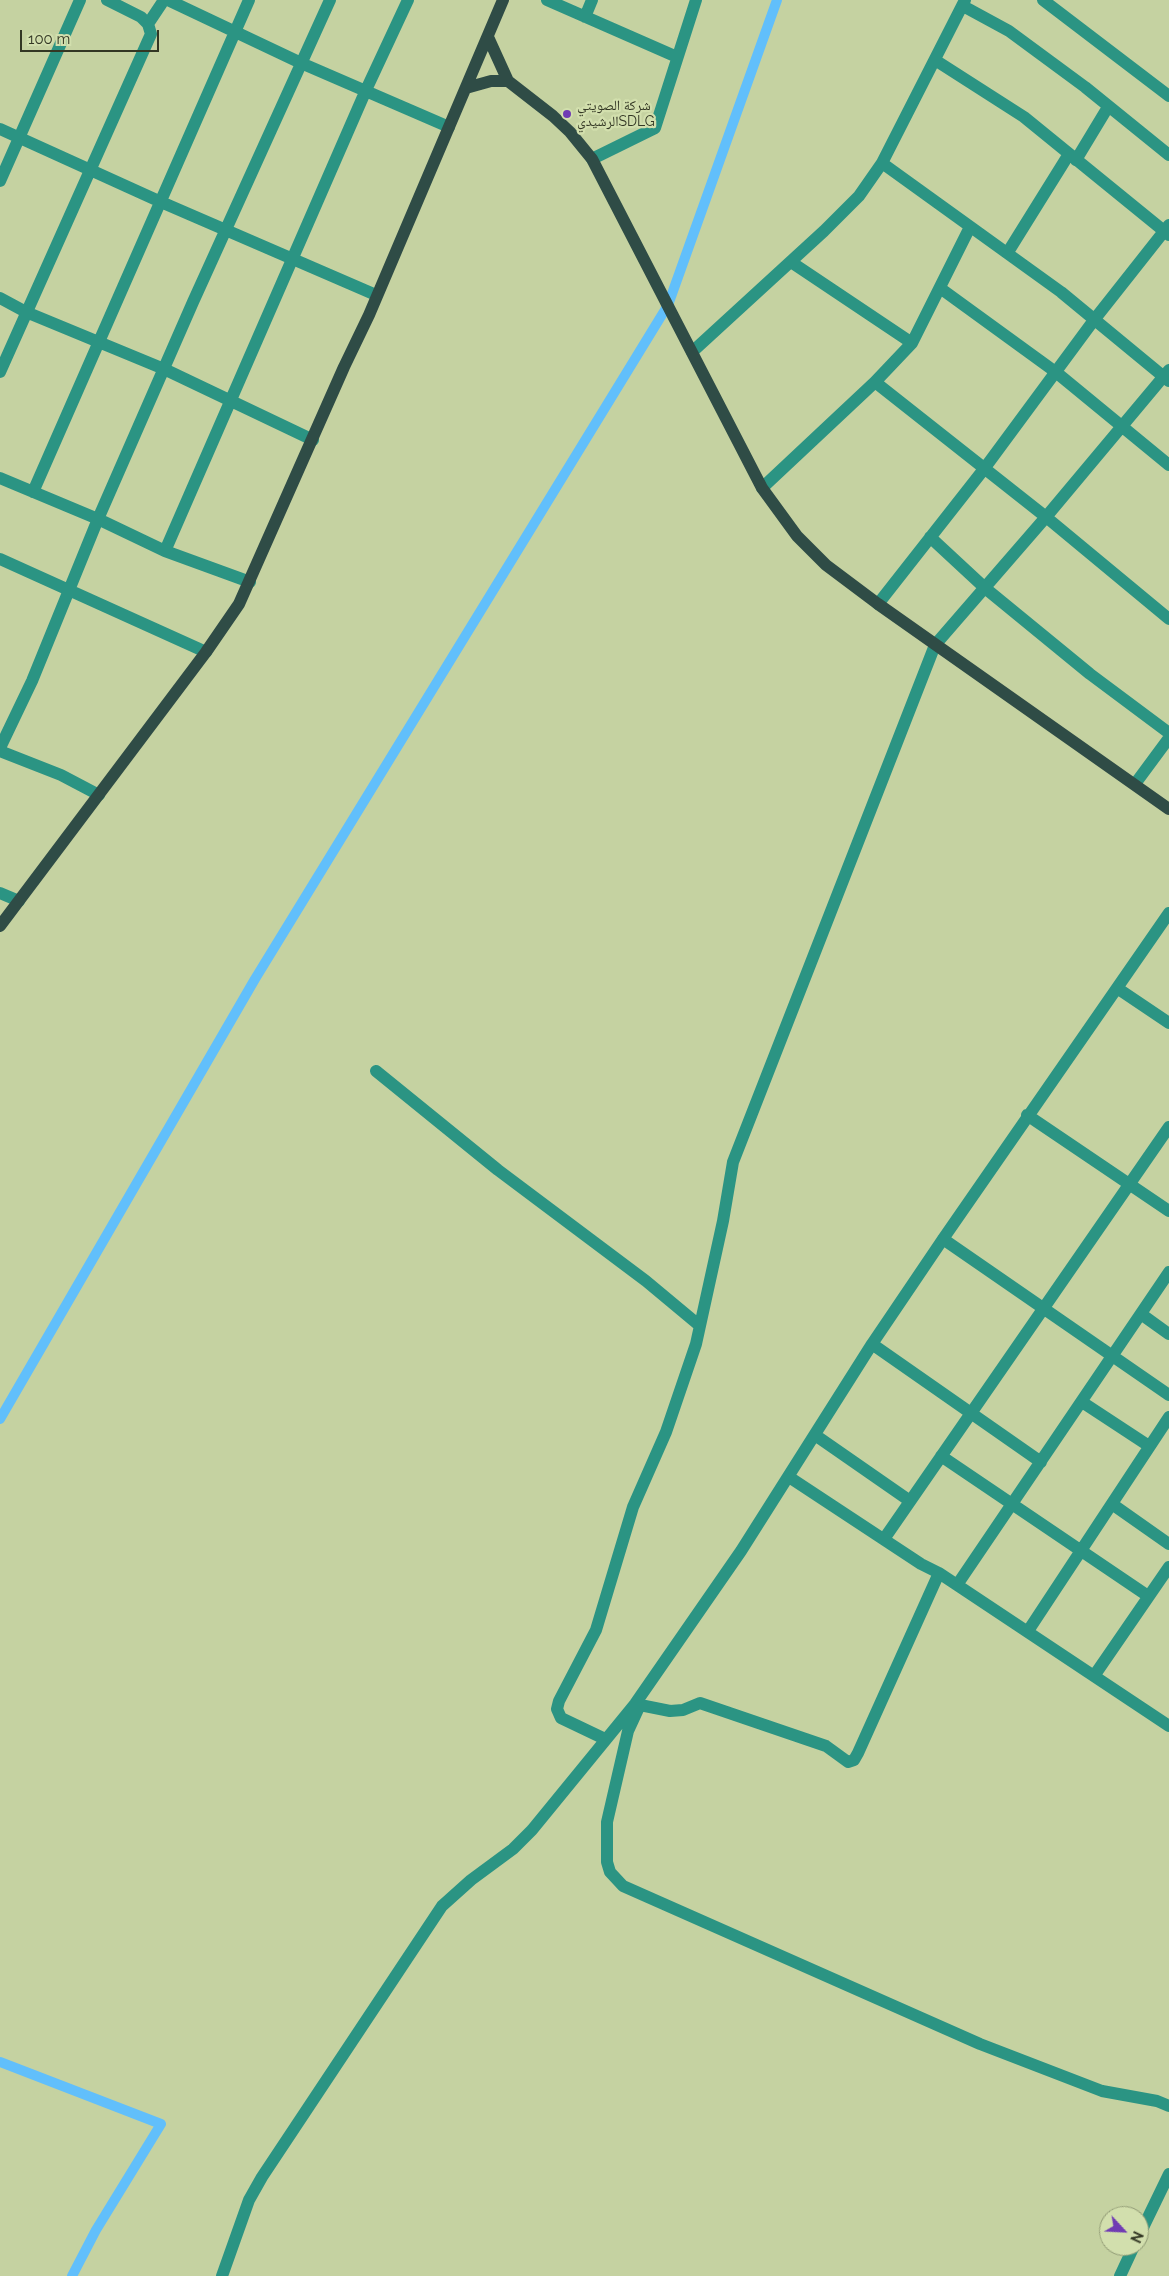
<!DOCTYPE html>
<meta charset="utf-8">
<style>
body{margin:0}
#map{position:relative;width:1169px;height:2276px;overflow:hidden;background:#c5d2a1;font-family:Raleway,sans-serif}
canvas{display:block}
.north{position:absolute;left:1099px;top:2206px;width:50px;height:50px;box-sizing:border-box;background:#d2dfad;border:1px solid #929c76;border-radius:50%;rotate:115deg;font-size:14px;font-weight:700;line-height:20px;text-align:center;color:#333724}
.north::after{content:'';display:block;margin:auto;width:18px;height:22px;background:#703cb3;clip-path:polygon(50% 0,100% 100%,50% 72%,0 100%)}
.scale{position:absolute;left:20px;top:30px;width:139px;height:22px;box-sizing:border-box;border:2px solid #333724;border-top:0;padding-left:6px;font-size:15px;line-height:18px;white-space:nowrap;color:#333724;-webkit-text-stroke:4px #d2dfad;paint-order:stroke}
</style>
<div id="map">
<canvas width="1169" height="2276"></canvas>
<div class="north">N</div>
<div class="scale">100 m</div>
</div>
<script>
const c = document.querySelector('canvas').getContext('2d');
c.lineJoin = 'round';
const shape = rows => new Path2D(rows.map(r => 'M' + r).join(''));
function strokePath(path, color, width, dash) { c.strokeStyle = color; c.lineWidth = width; c.lineCap = dash ? 'butt' : 'round'; c.setLineDash(dash || []); c.stroke(path); }
function label(font, color, halo, rows, align = 'center') {
  c.font = font + ' Raleway,"Noto Naskh Arabic",sans-serif'; c.lineWidth = 4.5; c.setLineDash([]); c.textBaseline = 'middle'; c.strokeStyle = halo; c.fillStyle = color; for (const [text, x, y, turn = 0] of rows) {
    c.save(); c.translate(x, y); c.rotate((+turn || 0) * Math.PI / 180); c.textAlign = isNaN(turn) ? turn : align; if (halo) c.strokeText(text, 0, 0); c.fillText(text, 0, 0); c.restore();
  }
}
const canal = shape([
 [0,1419,255,979,668,305,777,0],
 [0,2062,161,2124,96,2230,72,2276]
]);
const minor = shape([
 [168,0,301,63,449,127],
 [547,0,677,57],
 [1043,0,1169,96],
 [963,6,1009,31,1085,87,1169,155],
 [585,17,592,0],
 [148,24,164,0],
 [935,60,1024,117,1169,235],
 [0,129,161,202,376,295],
 [592,159,655,128,696,0],
 [1076,160,1108,107],
 [882,163,1061,292,1169,381],
 [0,181,80,0],
 [1008,252,1069,154],
 [791,262,912,343],
 [940,288,1057,373,1169,465],
 [0,298,26,312,164,369,313,440],
 [692,352,824,231,859,196,882,163,965,0],
 [0,372,151,34,148,24,141,17,107,0],
 [875,382,1046,517,1169,619],
 [0,478,98,519,165,551,250,582],
 [762,488,875,382,912,343,970,227],
 [33,492,249,0],
 [930,537,985,588,1090,674,1169,733],
 [165,551,366,90,408,0],
 [0,559,206,652],
 [878,604,984,469,1094,320,1169,225],
 [0,748,32,681,98,519,193,302,330,0],
 [0,751,61,775,99,795],
 [1135,784,1169,738],
 [0,893,19,901],
 [1117,988,1169,1023],
 [376,1071,498,1170,646,1281,700,1326],
 [1027,1115,1169,1211],
 [943,1239,1169,1395],
 [1141,1314,1169,1334],
 [872,1344,1041,1462],
 [1082,1402,1149,1446],
 [815,1435,910,1501],
 [941,1456,1148,1596],
 [789,1477,921,1564,939,1573,1169,1726],
 [1112,1504,1169,1544],
 [884,1539,1169,1127],
 [957,1585,1169,1272],
 [1028,1631,1169,1417],
 [1094,1676,1169,1567],
 [635,1704,670,1711,683,1710,700,1703,826,1746,848,1762,854,1760,858,1753,939,1573],
 [640,1705,628,1731,607,1822,607,1862,610,1872,623,1886,980,2044,1102,2091,1157,2101,1169,2106],
 [605,1739,561,1718,557,1709,559,1701,596,1630,633,1507,666,1432,696,1344,723,1221,733,1162,935,645,1046,517,1169,370],
 [1139,2236,1169,2174],
 [222,2276,249,2200,262,2177,442,1906,471,1880,513,1849,532,1830,635,1704,741,1551,872,1344,943,1239,1169,913],
 [1120,2276,1134,2246]
]);
const major = shape([
 [488,37,508,81,553,116,570,132,592,159,762,488,797,536,826,565,878,604,1169,809],
 [466,88,491,81,508,81],
 [0,926,206,652,239,604,344,367,369,315,503,0]
]);
const markers = [
 [567,114,5,"#703cb3"]
];
const poiNames = [
 ["شركة الصويتي",577,106],
 ["الرشيديSDLG",577,122]
];
strokePath(canal, '#61bffb', 10);
strokePath(minor, '#2b9483', 12);
strokePath(major, '#2f4c46', 12);
for (const [x, y, r, color] of markers) { const dot = new Path2D(); dot.arc(x, y, r, 0, 2 * Math.PI); c.fillStyle = color; c.fill(dot); strokePath(dot, '#d2dfad', 2); }
label('14px', '#333724', '#d2dfad', poiNames, 'left');
</script>
